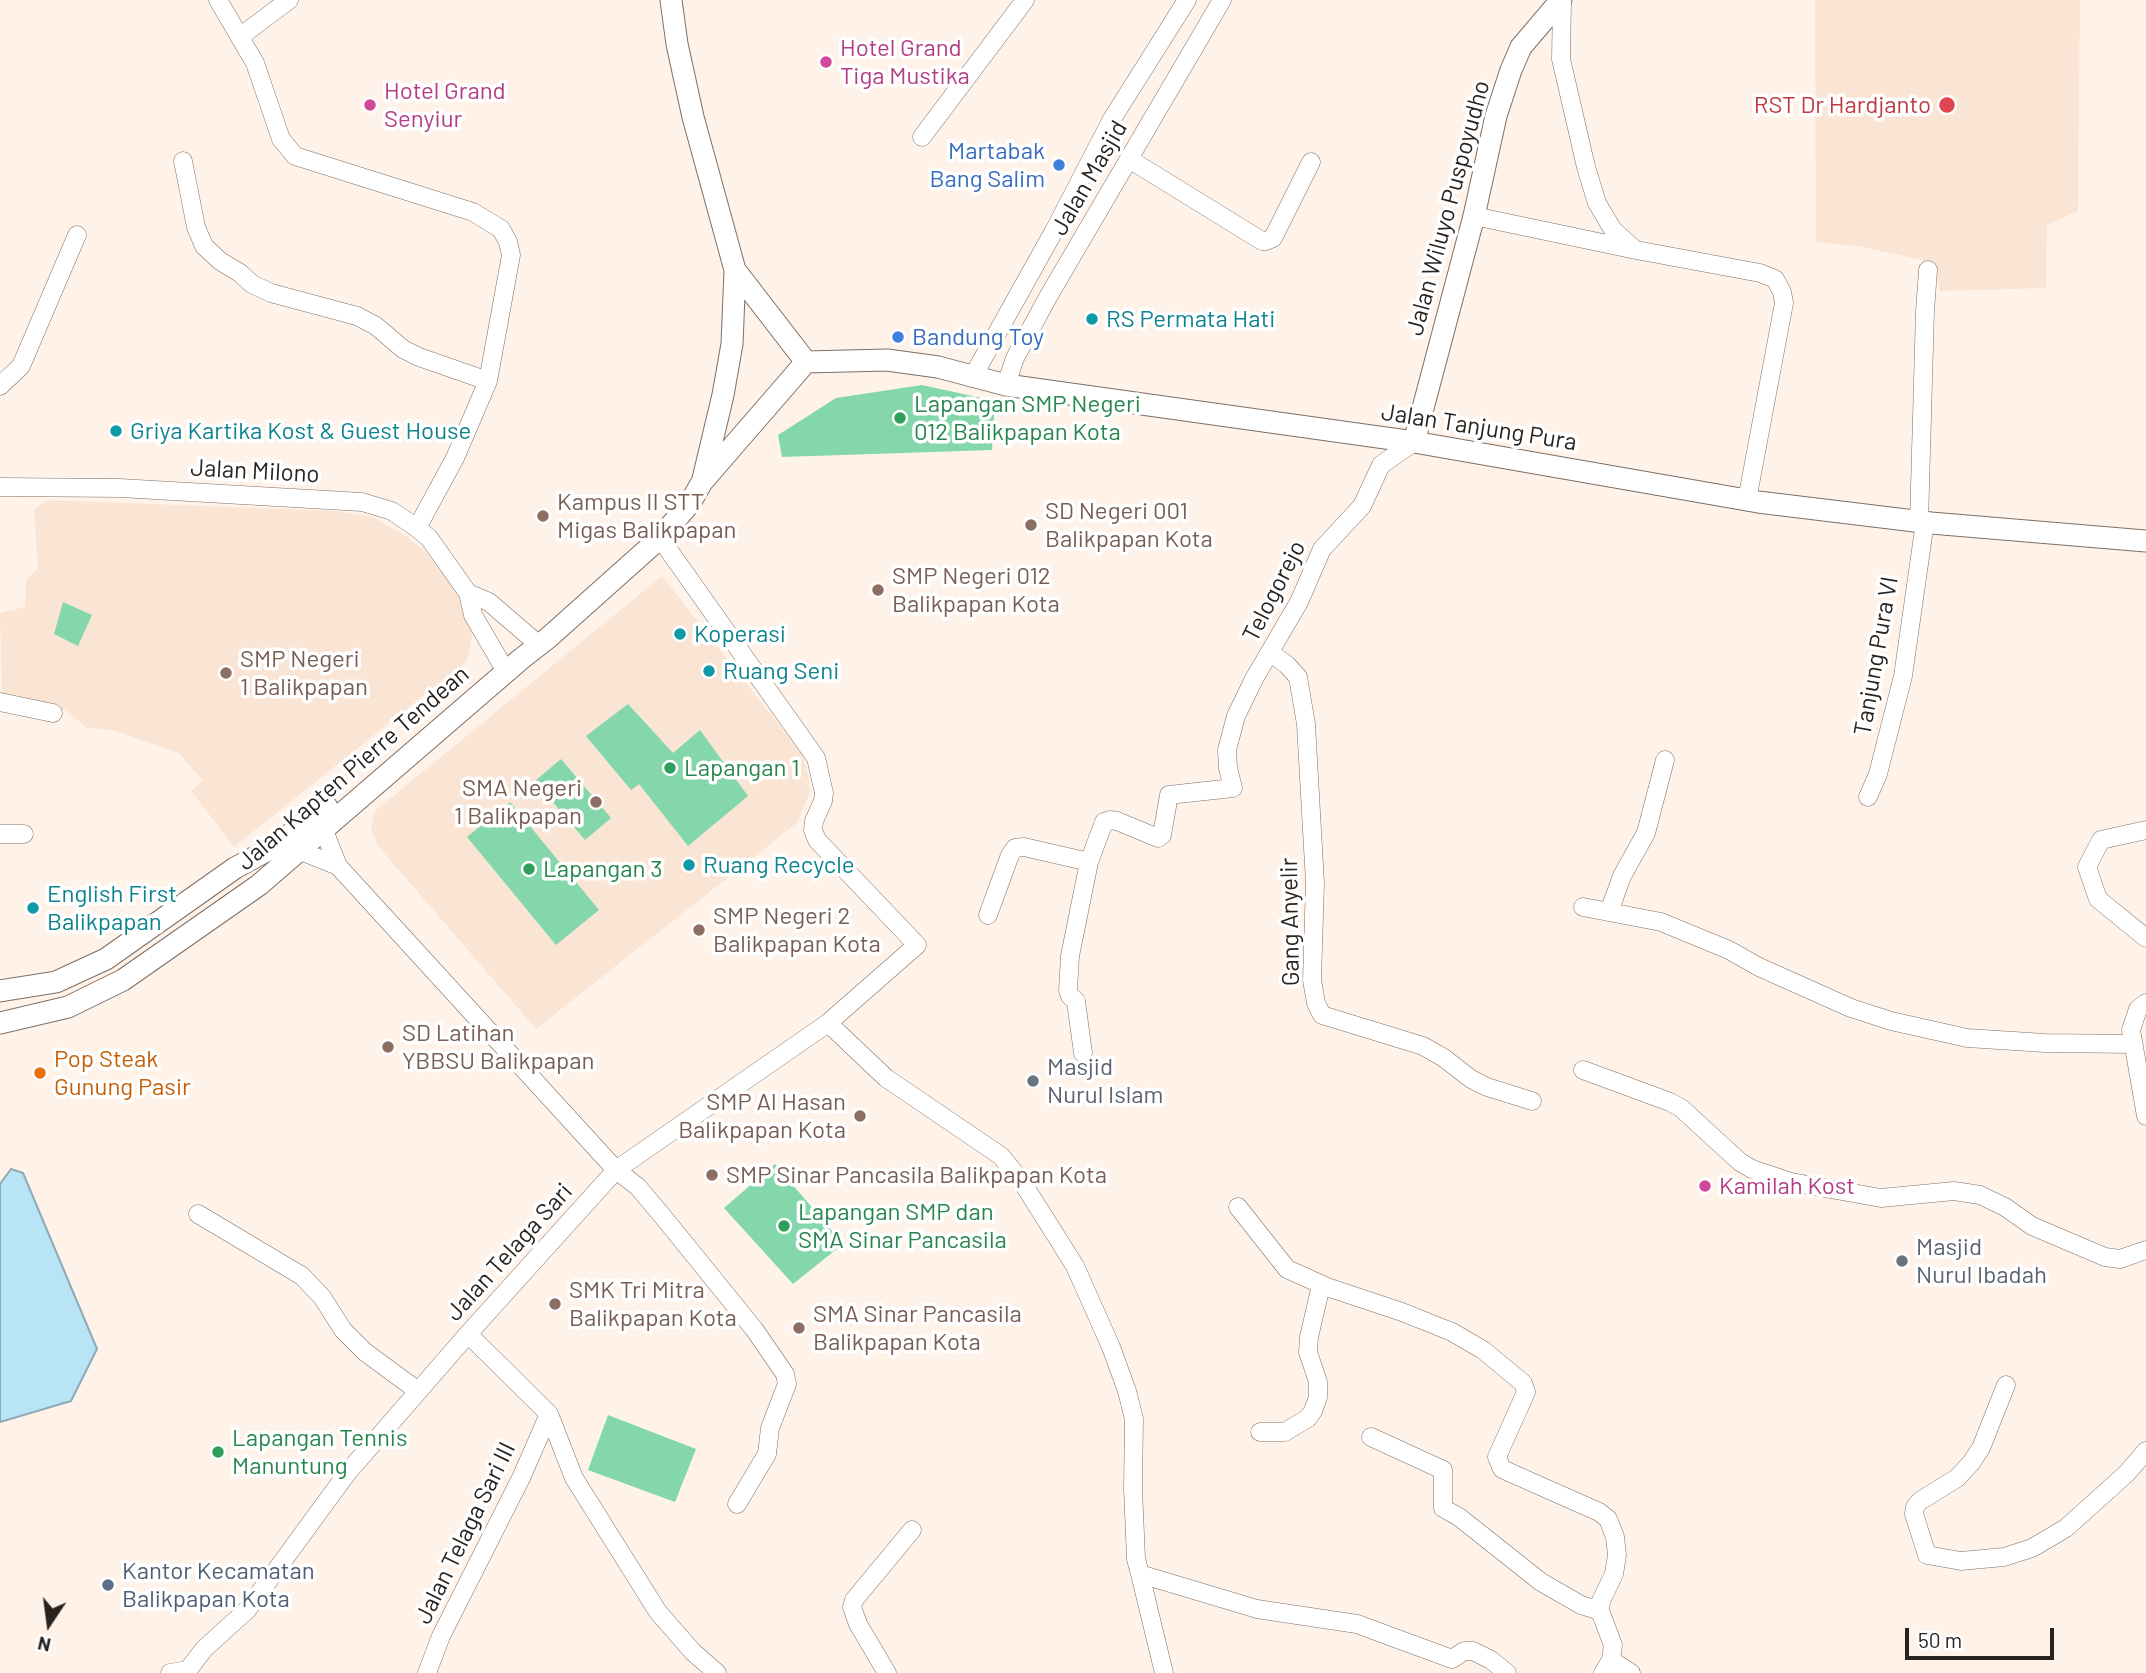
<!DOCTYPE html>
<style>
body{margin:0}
#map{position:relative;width:2146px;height:1673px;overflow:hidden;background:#fff2e9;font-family:Barlow,sans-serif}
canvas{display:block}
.north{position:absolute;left:14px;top:1589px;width:70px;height:70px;-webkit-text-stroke:5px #fff;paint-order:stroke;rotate:193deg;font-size:19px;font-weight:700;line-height:28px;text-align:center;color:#28231f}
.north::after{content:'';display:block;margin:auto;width:24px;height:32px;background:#28231f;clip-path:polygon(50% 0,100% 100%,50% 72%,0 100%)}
.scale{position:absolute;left:1905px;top:1628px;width:149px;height:32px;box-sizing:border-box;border:4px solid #28231f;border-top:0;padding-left:9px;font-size:21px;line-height:24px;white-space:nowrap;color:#28231f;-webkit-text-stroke:5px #fff;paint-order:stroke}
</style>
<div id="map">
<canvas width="2146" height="1673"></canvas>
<div class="north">N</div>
<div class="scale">50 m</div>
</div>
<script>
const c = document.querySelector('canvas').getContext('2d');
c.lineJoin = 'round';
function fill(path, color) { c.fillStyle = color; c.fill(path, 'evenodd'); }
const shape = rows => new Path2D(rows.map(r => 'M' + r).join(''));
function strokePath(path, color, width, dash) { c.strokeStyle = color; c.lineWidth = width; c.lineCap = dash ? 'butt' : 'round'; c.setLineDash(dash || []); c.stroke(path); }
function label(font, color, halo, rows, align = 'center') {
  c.font = font + ' Barlow,sans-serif'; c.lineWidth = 7; c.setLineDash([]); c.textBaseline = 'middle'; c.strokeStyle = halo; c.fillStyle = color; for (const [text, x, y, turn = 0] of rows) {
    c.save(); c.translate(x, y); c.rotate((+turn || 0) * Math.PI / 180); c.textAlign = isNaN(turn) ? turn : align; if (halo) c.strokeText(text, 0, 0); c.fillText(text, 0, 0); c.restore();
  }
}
const built = shape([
 [1815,0,2080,0,2078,211,2047,225,2046,288,1940,291,1935,266,1921,260,1864,247,1816,242],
 [47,500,336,511,372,517,403,534,425,551,458,592,469,614,472,636,467,661,234,847,191,791,203,781,179,753,113,730,87,728,67,711,2,698,0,613,25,607,26,579,38,569,34,509],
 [662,576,801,753,808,774,810,792,797,823,536,1029,378,846,371,829,375,811]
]);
const green = shape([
 [922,385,995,401,992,450,782,457,778,435,836,398],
 [63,602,92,615,78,646,54,634],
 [628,704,673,753,700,730,748,796,688,846,639,784,631,790,586,736],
 [561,759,611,818,585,840,535,781],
 [510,802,599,910,556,945,467,837],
 [775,1164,843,1244,793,1284,724,1208],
 [608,1415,696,1449,675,1502,588,1470]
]);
const water = shape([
 [11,1169,23,1173,97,1349,71,1401,0,1422,0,1184,11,1169]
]);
const minor = shape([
 [218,0,255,63,281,139,295,156,473,212,501,229,508,242,511,255,488,381,455,458,417,528],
 [1562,0,1561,59,1586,167,1597,203,1613,230,1633,248],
 [241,36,289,0],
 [922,137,1025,0],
 [1129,159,1262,241,1266,241,1273,238,1311,162],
 [183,161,196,227,204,246,220,261,240,273,252,284,271,293,357,316,376,326,403,349,419,357,488,381],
 [1474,216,1636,250,1760,273,1775,279,1782,292,1784,303,1747,500],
 [972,378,1054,231,1112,119,1187,0],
 [1006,385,1015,358,1048,297,1222,0],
 [0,386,21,366,77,235],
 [0,487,120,488,362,502,392,511,417,528,429,538,468,593],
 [1919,522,1925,311,1928,270],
 [660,538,816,758,824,793,823,801,814,821,813,830,817,840,917,945,828,1023,616,1170,638,1187,664,1218,754,1329,785,1374,787,1384,770,1428,767,1454,737,1504],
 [1271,653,1287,665,1298,677,1306,724,1315,883,1312,980,1316,1003,1322,1015,1423,1046,1444,1058,1471,1079,1487,1087,1532,1101],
 [501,663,473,615,468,593,489,602,531,638],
 [0,702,53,713],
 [1868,797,1878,774,1903,676,1925,522],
 [2146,830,2101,840,2087,867,2098,899,2146,938],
 [0,834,24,834],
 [298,850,338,866],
 [1583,907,1661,922,1729,950,1759,967,1851,1008,1891,1021,1967,1038,2045,1043,2133,1044],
 [1609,912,1622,876,1646,833,1665,760],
 [988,915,1010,855,1015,848,1024,847,1089,862],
 [2146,1003,2138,1009,2131,1030,2146,1116],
 [828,1023,886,1078,1001,1156,1022,1182,1075,1266,1111,1347,1127,1391,1134,1419,1133,1488,1136,1559,1140,1574,1257,1609,1357,1624,1452,1659,1464,1651,1473,1651,1491,1660,1507,1673],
 [1083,1053,1076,1001,1070,996,1068,990,1070,956,1089,862,1104,822,1110,820,1117,821,1158,838,1162,835,1169,795,1233,788,1228,768,1227,750,1236,716,1254,679,1299,602,1322,549,1362,506,1381,465,1414,442],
 [1583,1070,1670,1102,1681,1108,1740,1162,1752,1169,1791,1182,1881,1198,1954,1191,1980,1195,2005,1207,2032,1226,2105,1257,2120,1259,2146,1250],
 [1238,1207,1287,1269,1327,1287,1402,1312,1452,1332,1483,1350,1523,1383,1526,1392,1497,1457,1502,1469,1599,1512,1608,1519,1615,1537,1617,1555,1614,1574,1601,1601,1600,1611,1613,1645,1611,1660,1603,1673],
 [198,1214,302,1276,322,1297,343,1330,365,1352,418,1391],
 [2006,1385,1981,1448,1971,1463,1957,1478,1920,1501,1915,1507,1914,1514,1927,1555,1961,1561,2004,1557,2032,1548,2066,1528,2127,1473,2146,1451],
 [549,1414,574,1478,658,1612,693,1652,717,1673],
 [1260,1432,1285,1432,1308,1418,1313,1411,1318,1397,1318,1382,1308,1352,1309,1337,1319,1294,1322,1289,1327,1287],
 [1371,1437,1443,1470,1443,1508,1459,1517,1541,1582,1581,1605,1600,1611],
 [1140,1574,1164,1673],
 [1611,1660,1631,1673],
 [170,1673,188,1670,204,1649,247,1610,348,1472,468,1334,616,1170,338,866,323,828],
 [427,1673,441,1636,521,1478,549,1414,468,1334],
 [887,1673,858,1624,852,1607,854,1600,912,1530]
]);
const tertiary = shape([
 [671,0,677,44,693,117,735,270,732,344,723,395,703,479],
 [735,270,806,362],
 [806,362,887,360,938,367,1006,385,1414,442,1758,502,1931,523,2146,541],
 [1414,442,1474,216,1496,116,1511,70,1521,47,1561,0],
 [0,991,56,982,106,959,235,868,270,849,327,807],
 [0,1023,68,1007,123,980,259,885,281,866,521,659,548,638,660,538,690,503,702,482,806,362]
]);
const markers = [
 [826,62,7,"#d1479c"],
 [370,105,7,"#d1479c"],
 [1947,105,9,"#e0444e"],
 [1059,165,7,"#3f7fe0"],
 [1092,319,7,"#0f9aa8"],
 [898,337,7,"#3f7fe0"],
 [900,418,7,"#2e9e5b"],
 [116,431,7,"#0f9aa8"],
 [543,516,7,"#8d6e63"],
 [1031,525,7,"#8d6e63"],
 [878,590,7,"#8d6e63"],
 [680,634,7,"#0f9aa8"],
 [709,671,7,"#0f9aa8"],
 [226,673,7,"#8d6e63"],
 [670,768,7,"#2e9e5b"],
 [596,802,7,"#8d6e63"],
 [689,865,7,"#0f9aa8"],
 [529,869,7,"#2e9e5b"],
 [33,908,7,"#0f9aa8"],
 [699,930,7,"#8d6e63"],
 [388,1047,7,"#8d6e63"],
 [40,1073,7,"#e8710a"],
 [1033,1081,7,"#6b7280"],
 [860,1116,7,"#8d6e63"],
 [712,1175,7,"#8d6e63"],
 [1705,1186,7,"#d1479c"],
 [784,1226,7,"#2e9e5b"],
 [1902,1261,7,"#6b7280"],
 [555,1304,7,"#8d6e63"],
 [799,1328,7,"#8d6e63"],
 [218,1452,7,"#2e9e5b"],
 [108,1585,7,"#5c6f8a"]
];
const hotelNames = [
 ["Hotel Grand",840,48],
 ["Tiga Mustika",840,76],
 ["Hotel Grand",384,91],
 ["Senyiur",384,119],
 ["Kamilah Kost",1719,1186]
];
const healthNames = [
 ["RST Dr Hardjanto",1931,105]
];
const shopNames = [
 ["Martabak",1045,151],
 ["Bang Salim",1045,179],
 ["Bandung Toy",912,337,"left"]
];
const streetNames = [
 ["Jalan Masjid",1089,178,-60],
 ["Jalan Wiluyo Puspoyudho",1448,208,-75],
 ["Jalan Tanjung Pura",1479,427,9],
 ["Jalan Milono",255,471,3],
 ["Telogorejo",1274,591,-63],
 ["Tanjung Pura VI",1876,656,-80],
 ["Jalan Kapten Pierre Tendean",353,768,-41],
 ["Gang Anyelir",1290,922,-91],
 ["Jalan Telaga Sari",509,1252,-48],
 ["Jalan Telaga Sari III",465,1533,-64]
];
const cultureNames = [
 ["RS Permata Hati",1106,319],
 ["Griya Kartika Kost & Guest House",130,431],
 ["Koperasi",694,634],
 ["Ruang Seni",723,671],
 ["Ruang Recycle",703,865],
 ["English First",47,894],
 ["Balikpapan",47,922]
];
const leisureNames = [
 ["Lapangan SMP Negeri",914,404],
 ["012 Balikpapan Kota",914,432],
 ["Lapangan 1",684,768],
 ["Lapangan 3",543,869],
 ["Lapangan SMP dan",798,1212],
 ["SMA Sinar Pancasila",798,1240],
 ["Lapangan Tennis",232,1438],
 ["Manuntung",232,1466]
];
const educationNames = [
 ["Kampus II STT",557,502],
 ["Migas Balikpapan",557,530],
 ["SD Negeri 001",1045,511],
 ["Balikpapan Kota",1045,539],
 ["SMP Negeri 012",892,576],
 ["Balikpapan Kota",892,604],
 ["SMP Negeri",240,659],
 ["1 Balikpapan",240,687],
 ["SMA Negeri",582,788,"right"],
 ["1 Balikpapan",582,816,"right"],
 ["SMP Negeri 2",713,916],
 ["Balikpapan Kota",713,944],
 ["SD Latihan",402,1033],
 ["YBBSU Balikpapan",402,1061],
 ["SMP Al Hasan",846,1102,"right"],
 ["Balikpapan Kota",846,1130,"right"],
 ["SMP Sinar Pancasila Balikpapan Kota",726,1175],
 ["SMK Tri Mitra",569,1290],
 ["Balikpapan Kota",569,1318],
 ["SMA Sinar Pancasila",813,1314],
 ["Balikpapan Kota",813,1342]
];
const foodNames = [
 ["Pop Steak",54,1059],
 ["Gunung Pasir",54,1087]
];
const worshipNames = [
 ["Masjid",1047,1067],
 ["Nurul Islam",1047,1095],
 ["Masjid",1916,1247],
 ["Nurul Ibadah",1916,1275]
];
const serviceNames = [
 ["Kantor Kecamatan",122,1571],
 ["Balikpapan Kota",122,1599]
];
fill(built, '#fae5d4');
fill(green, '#83d7aa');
fill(water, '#b8e4f6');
strokePath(water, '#8daab6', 2);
strokePath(minor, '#7d6f65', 19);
strokePath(tertiary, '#7d6f65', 23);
strokePath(minor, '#fff', 18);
strokePath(tertiary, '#fff', 21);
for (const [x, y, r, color] of markers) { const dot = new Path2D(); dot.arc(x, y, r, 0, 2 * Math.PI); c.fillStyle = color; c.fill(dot); strokePath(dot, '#fff', 2.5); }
label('24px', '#b23c85', '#fff', hotelNames, 'left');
label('24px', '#be3a42', '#fff', healthNames, 'right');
label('24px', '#366cbe', '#fff', shopNames, 'right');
label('24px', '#28231f', '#fff', streetNames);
label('24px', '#0d838f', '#fff', cultureNames, 'left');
label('24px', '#27864d', '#fff', leisureNames, 'left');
label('24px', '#785e54', '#fff', educationNames, 'left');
label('24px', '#c56008', '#fff', foodNames, 'left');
label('24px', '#5b616d', '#fff', worshipNames, 'left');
label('24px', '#4e5e75', '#fff', serviceNames, 'left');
</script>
